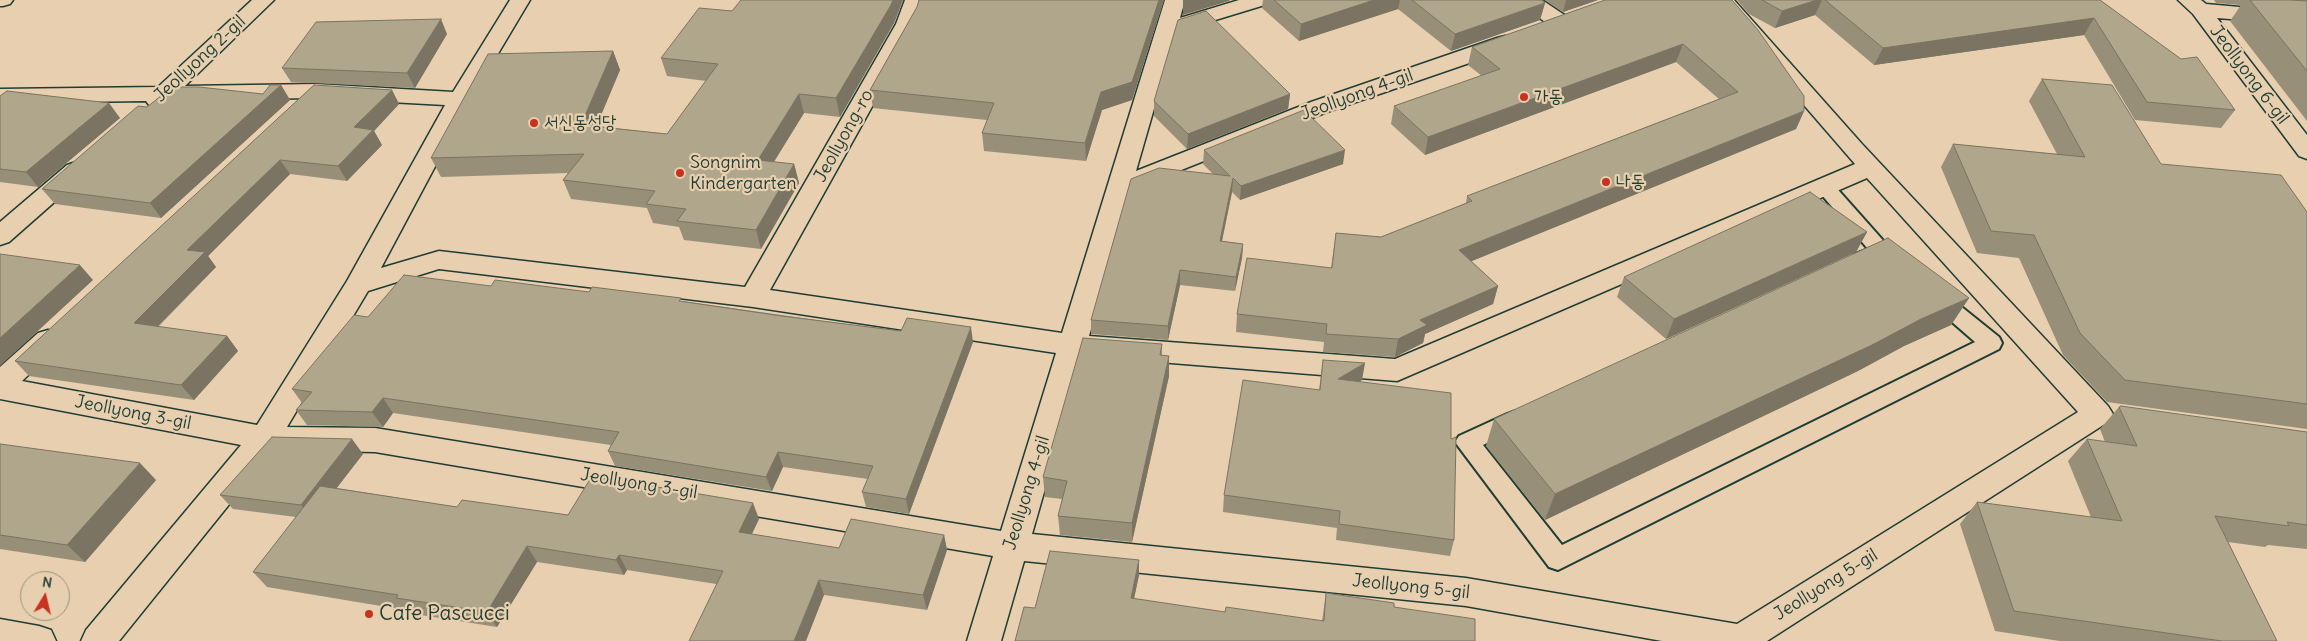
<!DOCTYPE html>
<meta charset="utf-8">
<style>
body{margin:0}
#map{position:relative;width:2307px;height:641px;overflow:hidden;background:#e7cfaf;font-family:Delius,sans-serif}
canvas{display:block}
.north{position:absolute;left:20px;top:571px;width:50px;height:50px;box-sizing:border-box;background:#e7cfaf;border:1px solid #97957e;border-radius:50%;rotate:9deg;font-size:14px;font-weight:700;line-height:20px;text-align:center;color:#1f3d34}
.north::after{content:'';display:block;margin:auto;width:18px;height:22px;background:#c8321e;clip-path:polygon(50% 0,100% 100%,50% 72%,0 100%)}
</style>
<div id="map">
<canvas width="2307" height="641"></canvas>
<div class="north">N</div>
</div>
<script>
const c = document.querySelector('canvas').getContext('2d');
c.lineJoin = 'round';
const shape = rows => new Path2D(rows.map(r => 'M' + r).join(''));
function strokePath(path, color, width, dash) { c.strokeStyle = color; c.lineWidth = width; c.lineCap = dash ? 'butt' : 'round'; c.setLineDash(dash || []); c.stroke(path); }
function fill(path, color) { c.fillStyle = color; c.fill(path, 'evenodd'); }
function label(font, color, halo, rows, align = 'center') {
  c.font = font + ' Delius,"Poor Story",sans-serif'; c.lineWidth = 4.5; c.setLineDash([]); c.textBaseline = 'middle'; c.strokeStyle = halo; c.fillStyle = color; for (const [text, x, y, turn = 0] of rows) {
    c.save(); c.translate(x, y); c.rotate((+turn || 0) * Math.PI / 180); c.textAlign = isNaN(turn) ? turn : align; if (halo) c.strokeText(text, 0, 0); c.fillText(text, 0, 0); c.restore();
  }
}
const service = shape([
 [1825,181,1832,183,1888,246,1891,251,1888,256,1862,266,1855,264,1852,259,1855,254,1868,249,1815,187,1818,183,1825,181],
 [1936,290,1943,292,1999,337,2002,343,1999,349,1558,570,1549,567,1455,442,1459,436,1507,414,1515,411,1523,414,1526,420,1523,426,1483,445,1562,545,1975,342,1929,302,1926,297,1929,292,1936,290]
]);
const minor = shape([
 [252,0,274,0,185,86,316,84,453,92,510,0,530,0,471,99,381,268,439,251,745,287,896,24,905,0,925,0,918,24,770,290,1062,333,1165,0,1185,0,1180,18,1239,0,1271,0,1268,4,1176,32,1136,171,1311,102,1497,38,1505,36,1513,38,1516,43,1513,48,1327,112,1131,190,1089,336,1395,359,1855,164,1713,0,1734,0,1862,144,2108,406,2113,414,2108,422,1767,641,1662,641,1466,606,1024,561,1001,641,967,641,993,556,375,452,273,450,119,641,81,641,86,630,241,445,0,399,0,367,38,333,48,330,58,333,62,340,58,347,22,381,257,425,347,281,445,105,316,98,170,100,165,105,157,107,149,105,146,101,0,103,0,89,158,87,252,0],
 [1867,178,2078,412,1737,624,1466,578,1032,534,1083,356,1397,381,1867,178],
 [439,269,753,307,1056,353,1001,531,375,428,287,427,368,291,439,269],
 [1518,0,1542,0,1569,18,1572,23,1569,28,1561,29,1553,28,1521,4,1518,0],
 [2178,0,2201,0,2206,4,2307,13,2307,25,2217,18,2307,135,2307,159,2299,156,2193,14,2178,0],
 [76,162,85,165,88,170,85,175,9,242,0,245,0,222,67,165,76,162]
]);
const tertiary = shape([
 [0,0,13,0,10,4,3,6,0,6,0,0],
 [0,619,39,626,51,630,56,641,0,641,0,619]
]);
const wall = shape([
 [741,0,903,0,894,23,840,117,804,113,774,162,794,164,799,183,761,249,684,240,679,227,653,223,647,208,571,199,563,180,568,173,441,177,431,158,613,51,620,70,596,126,667,134,706,81,667,76,661,58,732,11],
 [919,0,1164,0,1132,100,1102,110,1086,161,984,151,982,133,987,120,873,108,870,90,917,7],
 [1263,0,1541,0,1545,3,1540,20,1451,51,1398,9,1299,41,1262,8],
 [1545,0,1598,0,1563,12],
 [1605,0,1804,111,1796,129,1471,261,1498,286,1493,304,1425,334,1423,343,1395,357,1323,352,1324,342,1236,332,1237,314,1331,268,1336,233,1381,237,1466,203,1467,196,1719,99,1676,62,1425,155,1391,124,1394,106,1482,76,1468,65,1472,47],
 [1737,0,2100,0,2235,110,2221,128,2135,120,2084,35,1874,65,1815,15,1775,28,1749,14],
 [2214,0,2307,0,2307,121,2230,21,2241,5,2216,3],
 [447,34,415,88,291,82,282,68],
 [2042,79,2161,164,2307,212,2307,429,2107,402,2063,355,2019,258,1977,253,1941,167,1953,144,2057,154,2029,101],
 [281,85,290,100,161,218,55,204,42,189,147,107,263,94],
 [314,85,392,90,399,104,374,131,382,145,347,181,290,174,208,256,216,267,158,327,227,336,238,351,194,400,29,376,15,361],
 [1290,94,1288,109,1187,149,1154,116,1154,101],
 [0,96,120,118,38,187,0,182],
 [1204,150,1343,164,1240,200,1232,192,1222,241,1243,244,1242,258,1235,291,1180,285,1168,340,1091,334,1091,320,1213,174,1203,164],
 [1867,232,1856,252,1666,339,1617,297,1624,277],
 [491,286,589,292,682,301,973,342,909,514,866,507,862,492,868,479,783,467,772,491,615,466,608,451,611,445,393,413,383,427,307,425,296,410,302,403,292,389,368,317],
 [1969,298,1951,325,1904,346,1858,371,1545,520,1486,446,1494,419],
 [1162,344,1162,355,1169,376,1132,542,1060,535,1058,516,1062,499,1045,497,1043,477],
 [1323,360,1362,380,1359,382,1451,439,1454,540,1450,556,1336,540,1337,528,1223,512,1224,495,1319,390],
 [2119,407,2307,432,2307,549,2268,545,2265,547,2228,542,2277,641,2060,641,1995,631,1960,524,1977,502,2091,517,2068,461,2087,439,2105,442,2100,429],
 [0,444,156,480,85,562,0,549],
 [363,454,336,488,457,507,568,515,759,519,752,534,839,548,944,535,947,550,927,610,824,595,716,584,627,570,624,575,537,562,497,627,408,613,405,610,267,587,253,572,296,517,233,509,220,495],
 [1139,560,1139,575,1134,599,1225,612,1322,621,1326,593,1394,607,1475,641,1035,608]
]);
const shadedWall = shape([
 [893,0,903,0,894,23,840,117,836,98],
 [1159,0,1164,0,1132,100,1102,110,1086,161,1085,143,1101,92],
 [1183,0,1230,0,1229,1,1183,15],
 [1374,0,1400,0,1398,9,1299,41,1301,24],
 [1566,0,1598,0,1563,12],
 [1817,0,1822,0,1815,15,1775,28,1782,11],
 [1545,3,1540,20,1451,51,1455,34],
 [2094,18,2084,35,1874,65,1883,48],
 [441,19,447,34,415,88,407,73],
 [1683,44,1676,62,1425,155,1428,137],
 [613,51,620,70,589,144,581,125],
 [281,85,290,100,161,218,150,203],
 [392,90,399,104,374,131,382,145,347,181,338,166,354,127],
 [799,94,804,113,763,179,758,160],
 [1290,94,1288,109,1187,149,1188,134],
 [109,103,120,118,38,187,26,172],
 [1804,111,1796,129,1455,268,1459,250],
 [1345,150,1343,164,1240,200,1241,186],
 [280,160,290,174,208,256,216,267,146,338,134,323,187,250],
 [794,164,799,183,761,249,756,230],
 [1233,178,1232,192,1219,255,1220,241],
 [1867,232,1856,252,1666,339,1674,319],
 [1243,244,1242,258,1235,291,1236,277],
 [80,265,93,280,0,366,0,338],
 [1180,270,1180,285,1168,340,1168,326],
 [1498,286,1493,304,1425,334,1423,343,1395,357,1398,339,1420,320],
 [1969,298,1951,325,1904,346,1858,371,1545,520,1555,494,1921,319],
 [971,327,973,342,909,514,906,499],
 [227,336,238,351,194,400,181,385],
 [1169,356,1169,376,1132,542,1132,523],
 [1365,363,1362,380,1335,396,1338,379],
 [383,398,393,413,383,427,372,412],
 [352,439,363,454,313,519,301,505],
 [778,452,783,467,772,491,766,477],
 [140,463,156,480,85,562,67,545],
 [753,503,759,519,745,548,739,532],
 [944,535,947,550,927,610,923,595],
 [527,546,537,562,497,627,487,612],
 [619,555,627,570,624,575,616,560],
 [1139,560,1139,575,1131,612,1131,598],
 [819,580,824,595,806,641,794,641]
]);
const building = shape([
 [741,0,893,0,891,5,836,98,799,94,758,160,794,164,756,230,677,221,686,209,646,204,655,191,563,180,584,154,431,158,488,54,613,51,581,125,667,134,718,64,661,58,699,8,732,11,741,0],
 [919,0,1159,0,1132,82,1101,92,1085,143,982,133,994,103,870,90,917,7,919,0],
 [1274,0,1374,0,1301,24,1274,0],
 [1412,0,1541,0,1545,3,1455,34,1412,0],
 [1605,0,1732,0,1758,30,1804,96,1804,111,1459,250,1498,286,1420,320,1427,325,1398,339,1326,334,1327,324,1237,314,1247,258,1332,268,1336,233,1381,237,1472,201,1467,196,1738,92,1683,44,1428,137,1394,106,1500,69,1472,47,1605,0],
 [1762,0,1817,0,1782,11,1762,0],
 [1825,0,2100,0,2181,59,2197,57,2235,110,2147,102,2094,18,1883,48,1825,0],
 [2250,0,2291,0,2307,1,2307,71,2250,0],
 [1206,11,1290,94,1188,134,1154,101,1178,20,1206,11],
 [441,19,407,73,282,68,316,22,441,19],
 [2042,79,2112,85,2161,164,2281,175,2307,212,2307,404,2125,380,2080,333,2034,235,1991,231,1953,144,2085,157,2042,79],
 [270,85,281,85,150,203,42,189,138,106,147,107,172,87,199,87,263,94,270,85],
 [314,85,392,90,354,127,373,130,338,166,280,160,187,250,205,252,134,323,227,336,181,385,15,361,314,85],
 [7,91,109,103,26,172,0,169,0,96,7,91],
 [1304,110,1345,150,1241,186,1233,178,1220,241,1243,244,1236,277,1180,270,1168,326,1091,320,1131,179,1159,168,1230,176,1204,150,1304,110],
 [1810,192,1867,232,1674,319,1624,277,1810,192],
 [1888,238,1969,298,1921,319,1874,344,1555,494,1494,419,1888,238],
 [0,254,80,265,0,338,0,254],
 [404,275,491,286,495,280,589,292,592,287,681,298,679,301,782,316,901,331,907,318,971,327,906,499,862,492,873,466,778,452,766,477,608,451,619,432,383,398,372,412,296,410,312,392,292,389,354,315,368,317,404,275],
 [1083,338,1162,344,1160,355,1169,356,1132,523,1058,516,1067,481,1043,477,1083,338],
 [1323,360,1365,363,1338,379,1451,393,1451,439,1456,437,1454,540,1339,524,1340,511,1224,495,1243,380,1320,390,1323,360],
 [2121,406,2307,432,2307,525,2287,522,2289,526,2215,516,2277,641,2222,641,2014,611,1977,502,2122,521,2087,439,2137,446,2119,407,2121,406],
 [272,437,352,439,301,505,220,495,272,437],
 [0,444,140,463,67,545,0,535,0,444],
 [592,476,753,503,739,532,839,548,851,519,944,535,923,595,819,580,794,641,689,641,723,571,619,555,616,560,527,546,487,612,396,598,398,595,253,572,320,486,457,507,462,500,568,515,592,476],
 [1050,551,1139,560,1131,598,1225,612,1226,607,1324,621,1326,593,1394,603,1394,607,1475,619,1475,641,1015,641,1024,607,1035,608,1050,551]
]);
const markers = [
 [1524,97,5,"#c8321e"],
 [534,123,5,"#c8321e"],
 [680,173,5,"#c8321e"],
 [1606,182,5,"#c8321e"],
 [369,614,5,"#c8321e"]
];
const streetNames = [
 ["Jeollyong 2-gil",200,59,-43],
 ["Jeollyong 6-gil",2249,75,53],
 ["Jeollyong 4-gil",1357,95,-20],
 ["Jeollyong-ro",844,136,-61],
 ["Jeollyong 3-gil",133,413,11],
 ["Jeollyong 3-gil",639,484,9],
 ["Jeollyong 4-gil",1027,493,-73],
 ["Jeollyong 5-gil",1826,585,-32],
 ["Jeollyong 5-gil",1411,587,6]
];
const poiNames = [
 ["가동",1534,97],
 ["서신동성당",544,123],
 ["Songnim",690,163],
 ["Kindergarten",690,184],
 ["나동",1616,182]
];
const nearPoinames = [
 ["Cafe Pascucci",379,614]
];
strokePath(service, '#1f3d34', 4);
strokePath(minor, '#1f3d34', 3);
strokePath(tertiary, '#1f3d34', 3);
fill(service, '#e7cfaf');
fill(minor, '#e7cfaf');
fill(tertiary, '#e7cfaf');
fill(wall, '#978f78');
fill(shadedWall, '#7b7462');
fill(building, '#b0a68c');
strokePath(building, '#7b7462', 1);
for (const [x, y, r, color] of markers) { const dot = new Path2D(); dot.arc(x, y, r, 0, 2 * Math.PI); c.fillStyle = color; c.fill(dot); strokePath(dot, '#e7cfaf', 2); }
label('18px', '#1f3d34', '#e7cfaf', streetNames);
label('18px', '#1f3d34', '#e7cfaf', poiNames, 'left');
label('21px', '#1f3d34', '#e7cfaf', nearPoinames, 'left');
</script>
